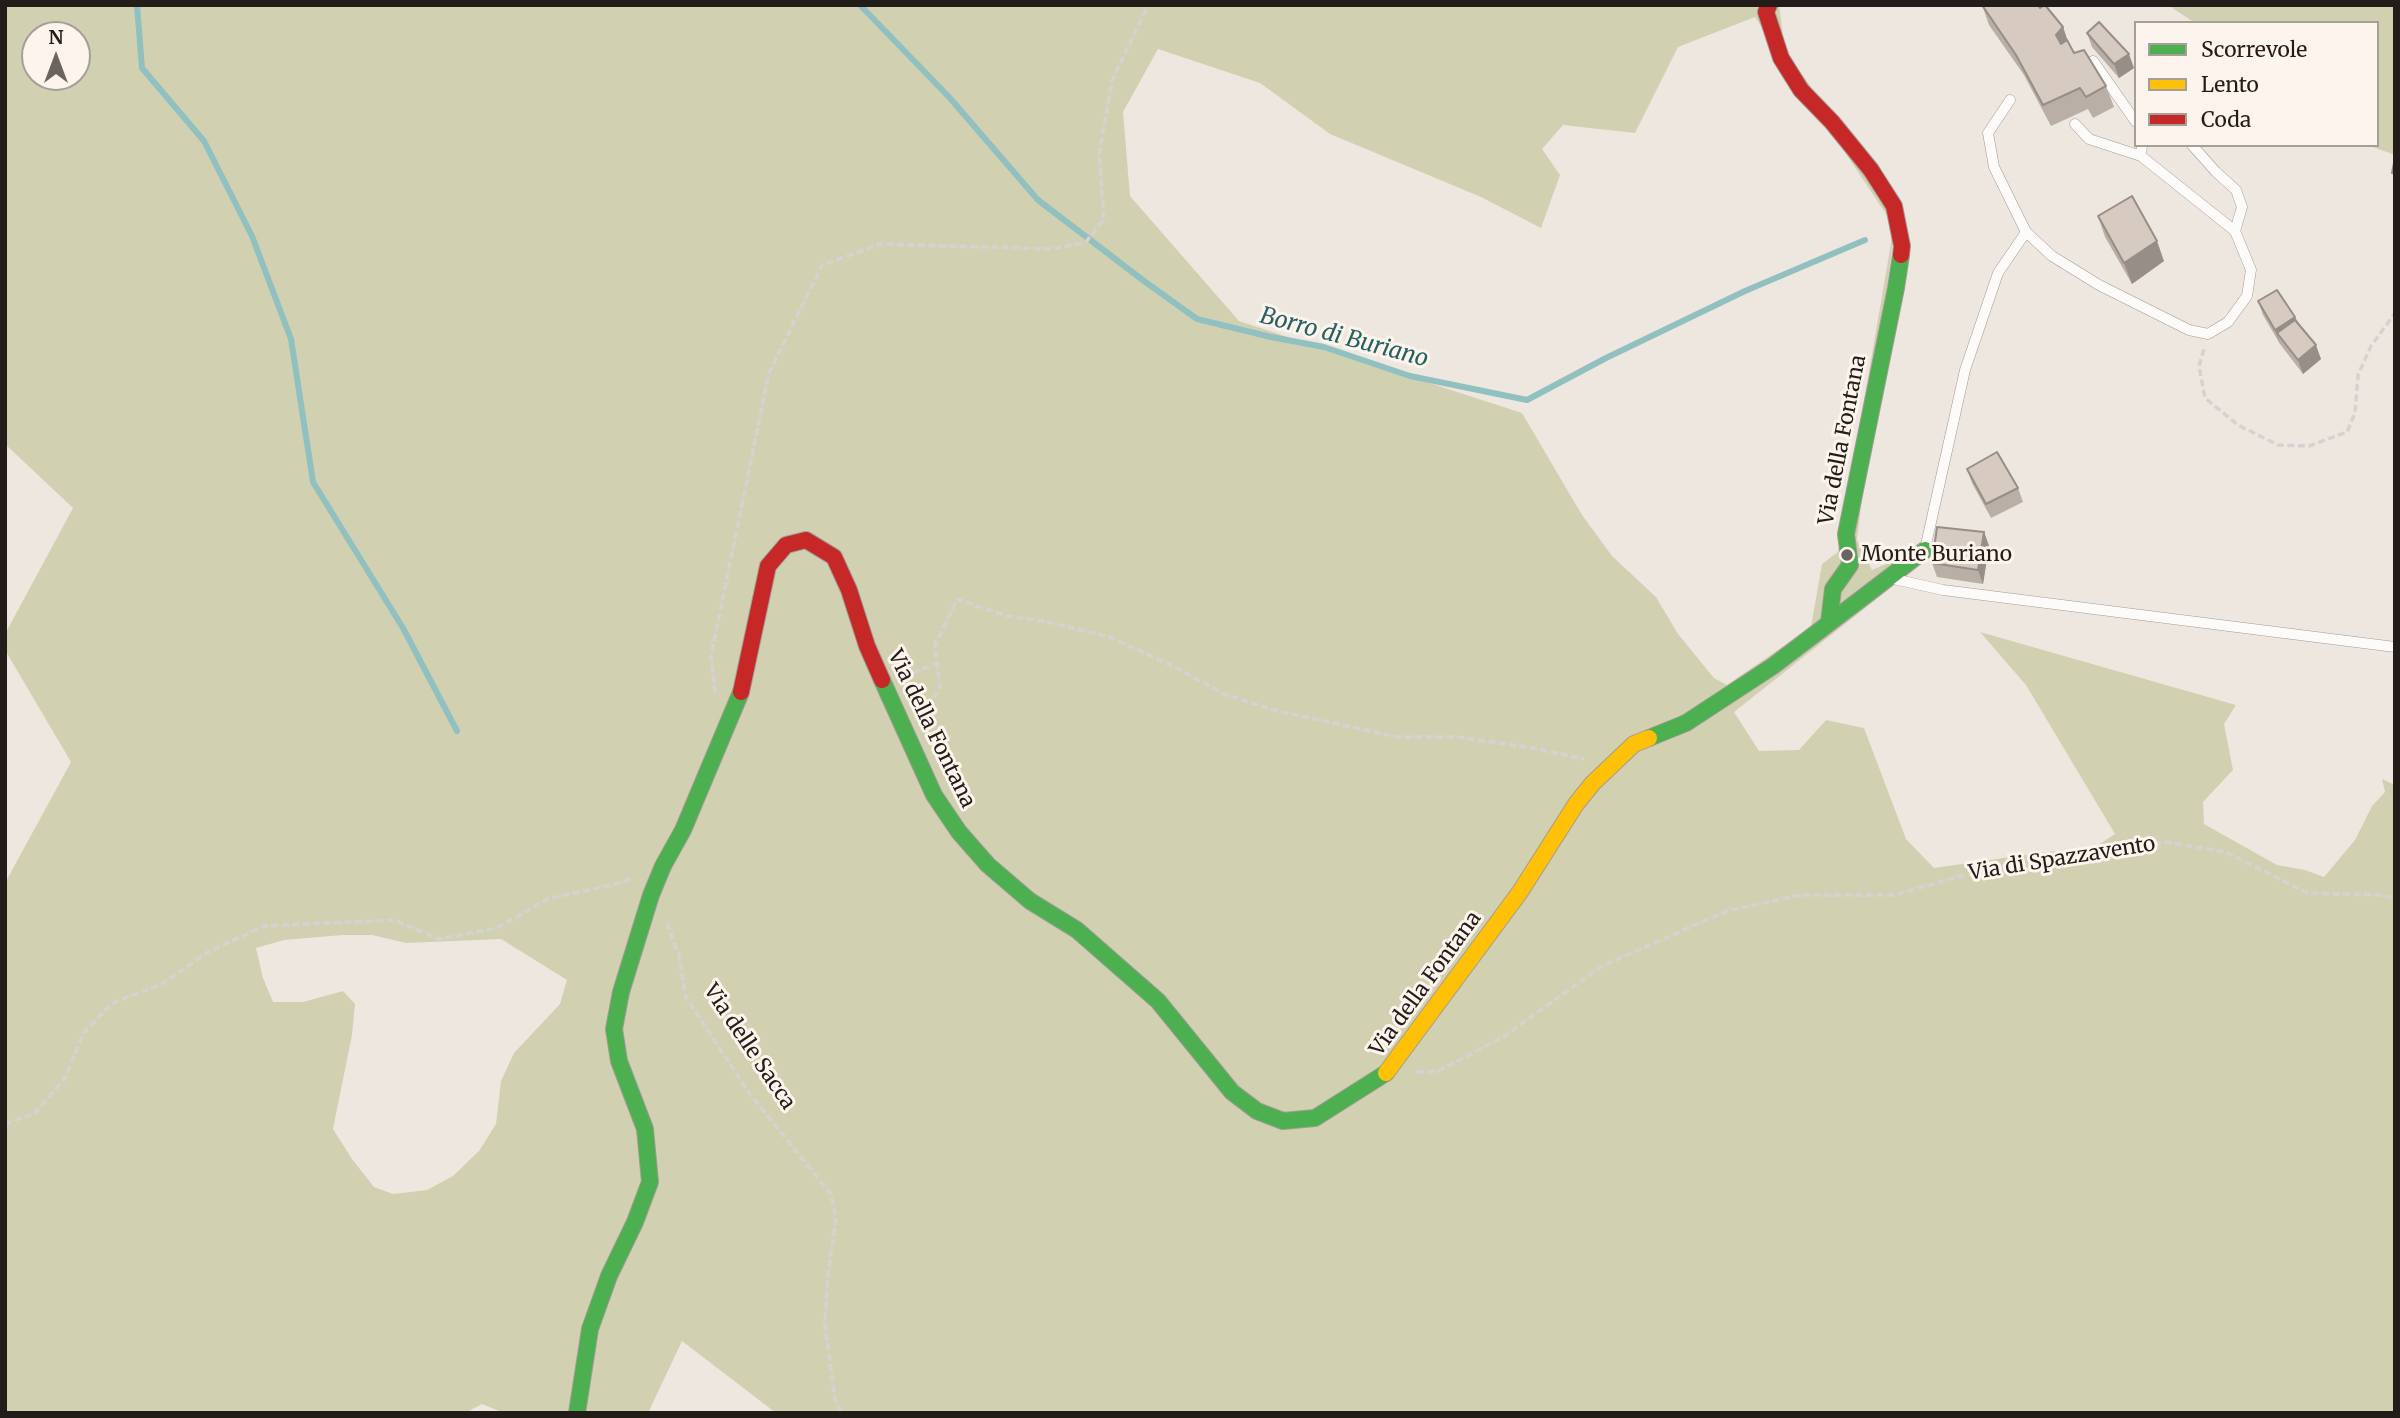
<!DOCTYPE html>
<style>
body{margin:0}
#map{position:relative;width:2400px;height:1418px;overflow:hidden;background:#eee7e0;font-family:Merriweather,serif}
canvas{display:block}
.frame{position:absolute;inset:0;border:7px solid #221d19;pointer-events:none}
.legend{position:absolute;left:2134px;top:21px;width:245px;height:126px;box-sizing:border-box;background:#fdf5ed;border:2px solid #a59f98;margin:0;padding:9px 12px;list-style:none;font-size:21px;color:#221d19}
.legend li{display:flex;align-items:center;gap:14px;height:35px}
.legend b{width:35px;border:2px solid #a59f98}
.north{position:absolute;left:21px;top:21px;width:70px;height:70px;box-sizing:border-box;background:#fdf5ed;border:2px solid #a59f98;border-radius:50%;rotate:0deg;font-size:19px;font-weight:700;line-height:28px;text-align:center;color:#221d19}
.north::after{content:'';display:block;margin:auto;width:24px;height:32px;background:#69645f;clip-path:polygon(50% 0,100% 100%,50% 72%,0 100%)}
</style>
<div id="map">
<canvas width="2400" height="1418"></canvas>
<div class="frame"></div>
<ul class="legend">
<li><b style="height:9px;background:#4caf50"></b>Scorrevole</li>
<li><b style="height:9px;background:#ffc107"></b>Lento</li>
<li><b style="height:9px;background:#c62828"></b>Coda</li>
</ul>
<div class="north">N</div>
</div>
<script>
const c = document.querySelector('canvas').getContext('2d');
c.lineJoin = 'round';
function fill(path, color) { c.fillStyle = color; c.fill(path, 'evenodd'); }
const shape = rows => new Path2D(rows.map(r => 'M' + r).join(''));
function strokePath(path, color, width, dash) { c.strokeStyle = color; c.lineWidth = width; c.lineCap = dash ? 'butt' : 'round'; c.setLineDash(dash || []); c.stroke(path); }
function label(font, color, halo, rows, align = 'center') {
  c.font = font + ' Merriweather,serif'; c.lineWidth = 6; c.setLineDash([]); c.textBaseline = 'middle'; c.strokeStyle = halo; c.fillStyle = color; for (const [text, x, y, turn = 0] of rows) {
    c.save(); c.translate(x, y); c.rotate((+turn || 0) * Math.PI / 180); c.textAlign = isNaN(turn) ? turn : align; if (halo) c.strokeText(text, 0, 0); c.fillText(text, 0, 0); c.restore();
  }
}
const forest = shape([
 [5,5,1779,5,1785,51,1897,206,1857,540,1872,570,1902,557,1888,590,1734,712,1759,751,1799,750,1826,720,1864,728,1906,839,1934,868,2038,853,2095,847,2115,834,2026,685,1980,632,2236,705,2224,724,2233,770,2203,802,2204,824,2277,865,2305,870,2324,877,2355,840,2372,806,2385,792,2382,779,2395,785,2395,1413,776,1413,682,1341,648,1413,504,1413,482,1404,465,1413,5,1413,5,883,71,762,5,650,5,634,73,508,5,444],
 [1755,17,1894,226,1838,552,1822,564,1811,627,1727,685,1714,678,1678,634,1656,597,1612,556,1582,515,1522,413,1239,321,1130,196,1123,112,1158,49,1260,83,1330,134,1481,197,1541,228,1560,175,1542,149,1563,125,1635,133,1678,47],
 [35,35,77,35,77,77,35,77],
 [343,935,372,935,406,943,501,939,567,980,560,1004,514,1053,501,1081,496,1124,479,1151,453,1176,427,1190,393,1194,374,1187,352,1159,333,1129,352,1035,355,1004,343,991,303,1002,273,1002,263,978,256,948,284,940],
 [2168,5,2395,5,2395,155,2367,145,2377,145,2377,23,2195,23]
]);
const stream = shape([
 [137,5,142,68,204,141,252,236,291,339,313,482,403,628,457,731],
 [860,5,949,97,1038,200,1144,281,1197,319,1271,337,1324,347,1410,376,1527,400,1606,358,1745,291,1865,240]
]);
const path = shape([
 [2204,349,2199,366,2205,398,2238,425,2278,445,2309,446,2347,432,2355,413,2358,375,2371,346,2395,313],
 [903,677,937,663],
 [715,693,711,656,769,373,822,265,881,244,1053,249,1086,242,1104,219,1099,154,1112,81,1148,5],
 [923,716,940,687,935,646,957,599,1007,616,1048,622,1110,637,1175,667,1224,694,1274,710,1398,737,1458,737,1538,749,1584,759],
 [667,923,679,956,686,997,749,1093,831,1194,836,1218,828,1274,825,1326,835,1399,841,1413],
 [1417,1072,1438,1071,1503,1037,1602,966,1727,911,1800,895,1894,895,1992,867,2098,855,2166,842,2226,852,2307,893,2379,895,2395,898],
 [5,1124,35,1113,65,1078,83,1034,112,1003,162,984,208,952,264,926,394,920,439,939,497,928,548,899,620,883,632,878]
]);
const lane = shape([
 [2093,61,2136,122],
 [2010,100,1988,133,1994,167,2026,232,2052,256,2099,285,2189,330,2208,334,2228,322,2247,296,2251,270,2235,231,2141,156,2089,139,2075,124],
 [2192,145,2216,172,2236,190,2242,207,2235,231],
 [2141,156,2142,145],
 [1925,549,1965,370,1998,273,2026,232],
 [1894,579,1943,590,2395,647]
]);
const fast = shape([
 [1829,622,1833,589,1850,565,1846,534,1896,288,1901,255],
 [882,680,934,795,959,832,988,865,1030,901,1077,930,1158,1001,1232,1092,1257,1111,1283,1121,1315,1118,1386,1073],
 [1649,738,1686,723,1773,666,1925,550],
 [577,1413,590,1329,609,1276,635,1222,650,1182,645,1129,619,1061,614,1029,621,992,651,895,663,866,683,830,741,692]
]);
const slow = shape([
 [1386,1073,1520,892,1576,804,1593,783,1634,744,1649,738]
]);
const jam = shape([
 [1769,5,1766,12,1781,58,1801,90,1832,122,1871,170,1894,206,1902,246,1901,255],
 [741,692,768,566,786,545,806,540,834,557,849,590,867,646,882,680]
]);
const wall = shape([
 [1982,5,2040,8,2063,27,2068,42,2074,53,2106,86,2114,107,2093,118,2088,109,2051,126,2024,75,1989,25],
 [2087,33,2134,68,2119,78,2092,47],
 [2098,216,2164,261,2132,284,2105,237],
 [2258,301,2295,317,2321,359,2303,374,2280,344,2263,315],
 [1967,469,2018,488,2023,502,1991,518,1972,483],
 [1984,532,1989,546,1983,584,1937,577,1932,563]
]);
const shadedWall = shape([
 [2063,27,2070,48,2064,55,2056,35],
 [2129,54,2134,68,2119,78,2114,64],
 [2157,241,2164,261,2132,284,2124,263],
 [2295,317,2300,331,2277,333,2280,344,2275,330],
 [2316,345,2321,359,2303,374,2298,360],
 [1984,532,1989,546,1983,584,1978,570]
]);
const building = shape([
 [1982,5,2038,5,2040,8,2045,5,2063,27,2056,35,2061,44,2067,40,2074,53,2084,50,2106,86,2086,97,2080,88,2043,105,2016,55,1982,5],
 [2099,22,2129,54,2114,64,2087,33,2099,22],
 [2395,158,2395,174,2392,173,2395,158],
 [2132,196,2157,241,2124,263,2098,216,2132,196],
 [2277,290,2295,317,2275,330,2258,301,2277,290],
 [2295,320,2316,345,2298,360,2277,333,2295,320],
 [1997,452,2018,488,1986,504,1967,469,1997,452],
 [1937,527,1984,532,1978,570,1932,563,1937,527]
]);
const markers = [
 [1847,555,7,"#69645f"]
];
const streetNames = [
 ["Via della Fontana",1843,440,-79],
 ["Via della Fontana",931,729,64],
 ["Via di Spazzavento",2062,859,-9],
 ["Via della Fontana",1426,984,-54],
 ["Via delle Sacca",749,1047,56]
];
const poiNames = [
 ["Monte Buriano",1861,555]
];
const waterNames = [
 ["Borro di Buriano",1344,338,15]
];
fill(forest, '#d1d1b1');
strokePath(stream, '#91c0c0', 6);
strokePath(lane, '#a19c96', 11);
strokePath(fast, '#a19c96', 18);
strokePath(slow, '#a19c96', 18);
strokePath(jam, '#a19c96', 18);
strokePath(path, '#d5d3d1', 3.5, [7, 3.5]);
strokePath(lane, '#fcfbfa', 10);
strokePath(fast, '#4caf50', 16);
strokePath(slow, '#ffc107', 16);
strokePath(jam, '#c62828', 16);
fill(wall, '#b9afa6');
fill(shadedWall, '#968e87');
fill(building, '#d7cbc1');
strokePath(building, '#968e87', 2);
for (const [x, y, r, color] of markers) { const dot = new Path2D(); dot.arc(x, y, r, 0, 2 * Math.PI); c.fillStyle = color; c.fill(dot); strokePath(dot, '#fdf5ed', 2.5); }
label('21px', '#221d19', '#fdf5ed', streetNames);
label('21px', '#221d19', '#fdf5ed', poiNames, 'left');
label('italic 23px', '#256162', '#fdf5ed', waterNames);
</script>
